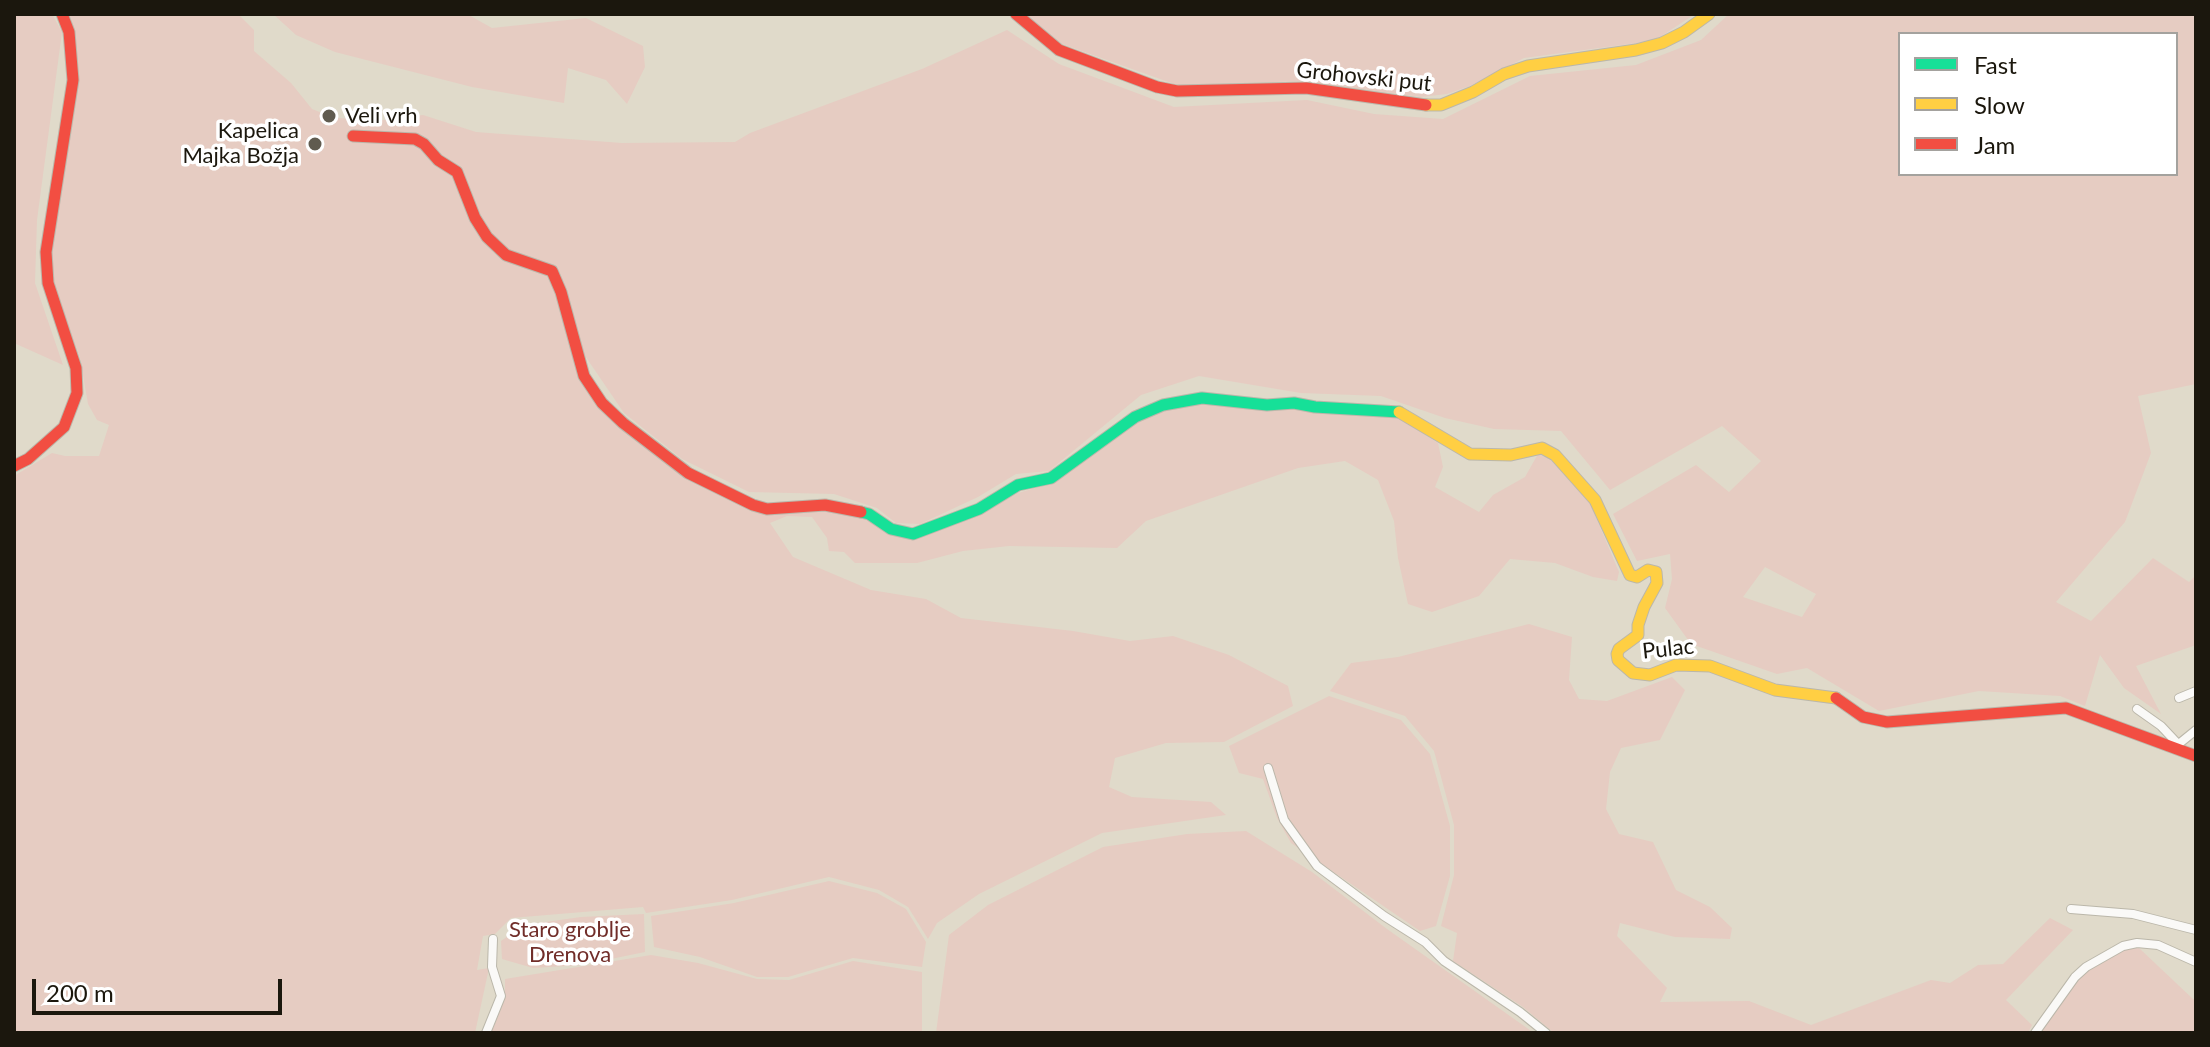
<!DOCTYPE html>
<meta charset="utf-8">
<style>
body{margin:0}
#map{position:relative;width:2210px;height:1047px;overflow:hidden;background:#e0daca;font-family:Lato,sans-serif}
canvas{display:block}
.frame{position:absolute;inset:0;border:16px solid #1b170d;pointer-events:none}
.legend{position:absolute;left:1898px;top:32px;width:280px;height:144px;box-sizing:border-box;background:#fff;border:2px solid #a4a29e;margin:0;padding:10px 14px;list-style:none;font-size:24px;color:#1b170d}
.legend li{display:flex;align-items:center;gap:16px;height:40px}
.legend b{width:40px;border:2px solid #a4a29e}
.scale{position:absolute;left:32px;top:979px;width:250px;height:36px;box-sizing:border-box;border:4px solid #1b170d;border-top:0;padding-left:10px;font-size:24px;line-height:28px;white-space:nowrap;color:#1b170d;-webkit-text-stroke:6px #fff;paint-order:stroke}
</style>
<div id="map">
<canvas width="2210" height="1047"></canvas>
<div class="frame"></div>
<ul class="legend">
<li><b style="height:10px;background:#16e098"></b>Fast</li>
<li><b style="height:10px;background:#ffcf43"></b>Slow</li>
<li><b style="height:10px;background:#f24e42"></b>Jam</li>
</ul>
<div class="scale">200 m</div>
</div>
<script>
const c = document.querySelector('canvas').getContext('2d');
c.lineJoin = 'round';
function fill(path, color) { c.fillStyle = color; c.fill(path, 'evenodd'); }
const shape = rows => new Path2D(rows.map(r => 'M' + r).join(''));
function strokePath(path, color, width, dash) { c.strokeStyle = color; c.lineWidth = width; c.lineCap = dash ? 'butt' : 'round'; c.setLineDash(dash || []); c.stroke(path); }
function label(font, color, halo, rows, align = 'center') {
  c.font = font + ' Lato,sans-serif'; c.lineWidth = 7; c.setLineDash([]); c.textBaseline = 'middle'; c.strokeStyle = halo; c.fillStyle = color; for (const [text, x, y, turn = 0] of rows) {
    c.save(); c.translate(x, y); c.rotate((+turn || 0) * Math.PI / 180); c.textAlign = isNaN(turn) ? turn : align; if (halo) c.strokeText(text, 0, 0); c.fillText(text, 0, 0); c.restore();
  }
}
const green = shape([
 [14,14,52,14,62,32,37,220,35,283,63,365,14,343],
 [69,14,238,14,254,30,254,51,291,83,312,109,335,118,384,120,423,115,476,132,622,143,735,142,750,133,922,69,1007,30,1059,64,1174,107,1307,100,1374,114,1443,119,1530,76,1636,65,1701,40,1729,14,2196,14,2196,384,2138,396,2151,453,2125,522,2056,602,2091,621,2153,558,2189,582,2196,575,2196,645,2136,666,2161,714,2124,688,2100,655,2085,706,2060,696,1979,691,1879,711,1807,668,1777,674,1691,644,1665,608,1672,579,1670,554,1637,561,1613,514,1696,465,1729,492,1761,461,1722,426,1610,490,1561,431,1494,429,1445,418,1381,396,1301,393,1199,376,1141,395,1049,471,1016,474,978,497,920,524,896,523,877,508,834,494,749,492,682,459,624,413,579,347,571,306,557,294,589,390,741,505,772,513,825,508,869,518,894,535,973,517,1018,493,1053,483,1138,421,1164,408,1192,403,1396,416,1438,443,1443,467,1435,487,1479,512,1493,495,1525,477,1538,454,1550,459,1590,503,1619,572,1617,581,1593,577,1555,563,1510,559,1479,596,1432,612,1408,604,1398,558,1394,521,1378,480,1345,461,1298,468,1146,521,1117,548,1009,546,963,551,917,563,855,563,844,552,829,551,827,538,812,517,787,516,770,523,793,557,871,590,926,599,961,618,1073,631,1130,641,1173,636,1229,655,1288,686,1293,706,1224,742,1166,743,1115,758,1109,787,1132,797,1211,802,1226,815,1102,833,979,894,937,923,928,939,908,907,879,890,829,877,732,900,646,913,643,907,511,918,495,934,483,936,477,970,489,968,475,1033,14,1033,14,476,52,453,65,456,99,456,109,425,97,420,88,404,80,358,53,284,52,252,77,95,79,71,74,30],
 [1900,34,2176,34,2176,174,1900,174],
 [1765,567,1816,594,1802,617,1743,597],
 [273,14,467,14,492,28,586,18,643,46,645,67,627,104,606,80,568,68,564,103,472,87,335,52,296,35],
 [1024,14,1695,14,1660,37,1637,43,1524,58,1470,86,1447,94,1420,97,1305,81,1177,85,1062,44],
 [1529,624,1572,637,1569,680,1579,699,1607,701,1672,677,1685,690,1660,740,1621,748,1610,772,1606,809,1619,834,1653,842,1676,890,1710,907,1732,928,1730,939,1675,937,1620,923,1617,936,1667,988,1660,1002,1749,1001,1811,1025,1931,980,1950,983,1978,965,2003,964,2050,918,2073,930,2006,1000,2032,1025,2028,1033,1554,1033,1523,1007,1453,961,1457,933,1441,926,1454,875,1454,825,1434,751,1405,716,1330,691,1351,663,1398,657],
 [1329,696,1401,720,1430,754,1450,826,1450,876,1436,926,1420,931,1291,843,1277,818,1263,779,1239,773,1229,746],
 [1246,831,1312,872,1387,929,1534,1033,936,1033,949,935,988,905,1103,847,1187,834],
 [829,881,877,893,906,909,926,942,922,967,853,958,788,977,757,977,700,957,654,947,651,916,734,903],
 [644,914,645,952,581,965,533,968,502,959,501,941,524,925,581,917],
 [2139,948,2193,999,2196,999,2196,1033,2039,1033,2077,981,2085,973,2107,958,2126,949],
 [651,955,698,963,757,979,789,980,853,961,922,972,922,1033,491,1033,505,998,505,979]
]);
const street = shape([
 [2179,698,2196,691],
 [2137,709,2161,726,2178,744],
 [2175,747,2196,730],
 [1268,768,1284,820,1317,866,1384,916,1425,942,1444,961,1520,1012,1546,1033],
 [2071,909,2133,914,2196,930],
 [486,1033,501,996,492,967,493,939],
 [2035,1033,2075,977,2086,967,2123,946,2137,943,2158,945,2196,962]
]);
const fast = shape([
 [861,512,869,514,891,529,913,534,979,509,1018,485,1051,478,1135,417,1163,405,1202,398,1267,405,1294,403,1315,407,1399,412]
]);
const slow = shape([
 [1426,105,1441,105,1473,92,1504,74,1528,66,1636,50,1662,43,1684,32,1709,14],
 [1399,412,1470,454,1511,455,1542,448,1555,455,1595,500,1630,575,1637,577,1648,570,1656,572,1657,583,1644,607,1638,625,1638,635,1619,649,1617,654,1618,660,1633,673,1650,675,1676,665,1710,666,1775,690,1836,698]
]);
const jam = shape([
 [1016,14,1059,50,1157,87,1177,91,1306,88,1426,105],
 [353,136,415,139,424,144,438,160,457,172,475,218,487,237,506,255,552,271,561,292,584,376,602,403,623,423,688,473,753,505,767,509,825,505,861,512],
 [14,466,28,459,64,427,77,393,76,368,48,283,46,252,73,80,69,32,62,14],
 [1836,698,1863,717,1887,722,2066,708,2196,756]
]);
const markers = [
 [329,116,8,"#605b4f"],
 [315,144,8,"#605b4f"]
];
const streetNames = [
 ["Grohovski put",1364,77,6],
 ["Pulac",1668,649,-6]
];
const poiNames = [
 ["Veli vrh",345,116],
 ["Kapelica",299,131,"right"],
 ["Majka Božja",299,156,"right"]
];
const parkNames = [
 ["Staro groblje",570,930],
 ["Drenova",570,955]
];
fill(green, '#e6ccc2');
strokePath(street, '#bbb7aa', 10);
strokePath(fast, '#bbb7aa', 13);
strokePath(slow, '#bbb7aa', 13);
strokePath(jam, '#bbb7aa', 13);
strokePath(street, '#faf9f7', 8);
strokePath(fast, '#16e098', 11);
strokePath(slow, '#ffcf43', 11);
strokePath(jam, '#f24e42', 11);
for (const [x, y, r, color] of markers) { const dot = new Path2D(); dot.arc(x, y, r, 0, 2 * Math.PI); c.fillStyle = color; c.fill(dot); strokePath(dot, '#fff', 3); }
label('22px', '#1b170d', '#fff', streetNames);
label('22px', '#1b170d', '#fff', poiNames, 'left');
label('22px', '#712d29', '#fff', parkNames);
</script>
